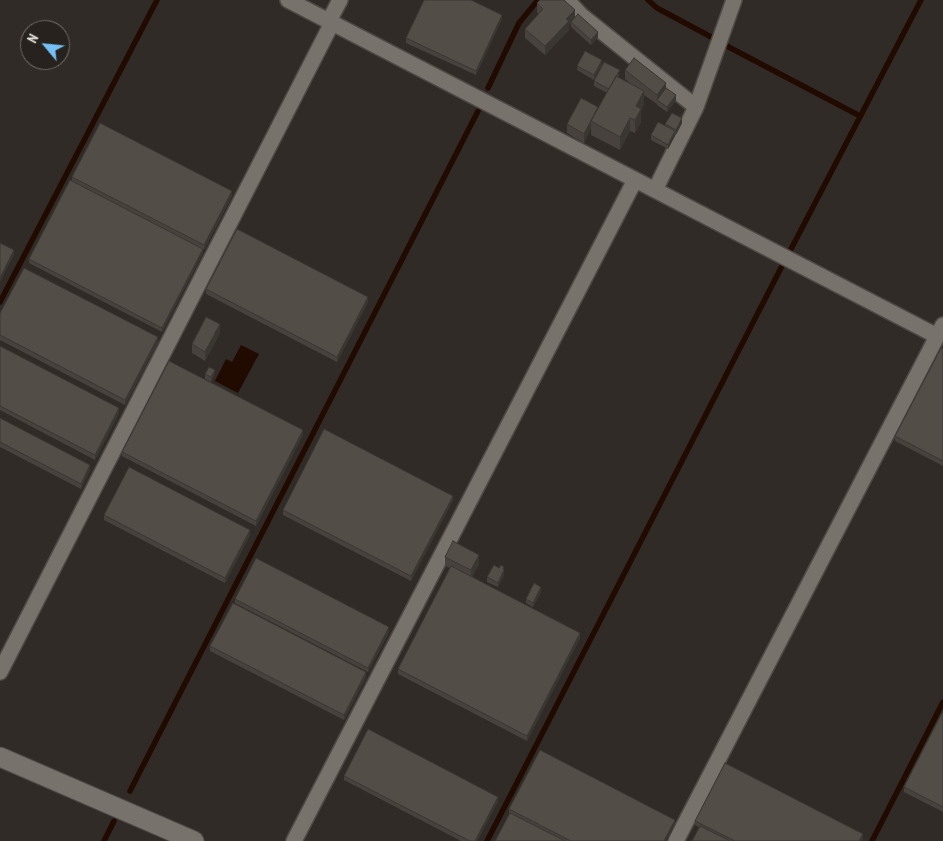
<!DOCTYPE html>
<style>
body{margin:0}
#map{position:relative;width:943px;height:841px;overflow:hidden;background:#312b27;font-family:"PT Sans Narrow",sans-serif}
canvas{display:block}
.north{position:absolute;left:20px;top:20px;width:50px;height:50px;box-sizing:border-box;background:#27221d;border:1px solid #736e6a;border-radius:50%;rotate:298deg;font-size:14px;font-weight:700;line-height:20px;text-align:center;color:#e4e1de}
.north::after{content:'';display:block;margin:auto;width:18px;height:22px;background:#75c0f6;clip-path:polygon(50% 0,100% 100%,50% 72%,0 100%)}
</style>
<div id="map">
<canvas width="943" height="841"></canvas>
<div class="north">N</div>
</div>
<script>
const c = document.querySelector('canvas').getContext('2d');
c.lineJoin = 'round';
function fill(path, color) { c.fillStyle = color; c.fill(path, 'evenodd'); }
const shape = rows => new Path2D(rows.map(r => 'M' + r).join(''));
function strokePath(path, color, width, dash) { c.strokeStyle = color; c.lineWidth = width; c.lineCap = dash ? 'butt' : 'round'; c.setLineDash(dash || []); c.stroke(path); }
const water = shape([
 [241,345,259,354,238,393,215,381,226,359,232,362]
]);
const stream = shape([
 [648,0,657,8,713,38],
 [723,44,860,116],
 [488,88,519,23,538,0],
 [790,251,921,0],
 [0,302,157,0],
 [130,791,478,111],
 [104,841,114,821],
 [487,841,782,266],
 [872,841,943,702]
]);
const minor = shape([
 [288,0,937,336],
 [567,0,581,15,696,107],
 [329,21,340,0],
 [655,190,696,107,734,0],
 [0,672,332,23],
 [294,841,635,180],
 [676,841,943,325]
]);
const tertiary = shape([
 [0,757,194,841]
]);
const wall = shape([
 [537,3,575,18,598,37,591,45,571,27,571,23,569,25,569,30,545,55,525,38,525,29,539,14,537,12],
 [502,19,476,75,406,43,406,38],
 [602,65,594,80,577,70,577,66],
 [625,70,666,89,676,100,667,112,657,105,657,104,644,95,644,104,641,111,641,122,635,133,630,131,620,150,591,135,591,128,584,143,567,133,567,124,598,110,607,93,594,86,594,81,620,74,618,77,630,83,625,79],
 [682,123,668,149,651,140,651,135,665,126,665,124],
 [72,177,232,196,204,250,203,249,203,253,162,332,29,263,29,259,72,181],
 [206,289,368,302,337,362,206,294],
 [0,313,158,342,125,405,0,340],
 [220,333,205,361,192,353,192,344],
 [0,346,119,413,95,460,0,410],
 [943,349,943,466,895,441,895,436],
 [205,374,215,374,211,382,205,379],
 [0,418,90,470,81,489,0,447],
 [303,435,256,526,122,456,122,452],
 [453,500,411,581,283,515,283,510],
 [104,515,250,535,225,583,104,520],
 [445,557,479,564,472,577,580,638,527,741,398,674,398,669,450,568,445,566],
 [504,567,504,575,498,587,487,582,487,577,499,568],
 [541,592,533,607,526,603,526,599],
 [235,599,389,632,368,672,235,603],
 [210,646,366,677,344,720,210,651],
 [943,711,943,812,904,792,904,787],
 [344,776,498,801,477,841,461,841,344,780],
 [509,809,675,824,667,841,495,841,509,814],
 [695,821,863,839,861,841,692,841,699,827,695,825]
]);
const shadedWall = shape([
 [575,10,575,19,569,25,569,30,545,55,545,46,566,19],
 [502,15,502,19,476,75,476,71],
 [598,32,598,37,591,45,591,40],
 [602,60,602,65,594,80,594,75],
 [666,83,666,92,657,100,657,104,657,95],
 [644,91,644,104,641,111,641,122,635,133,635,120,636,106],
 [676,95,676,100,667,112,667,107],
 [598,107,598,116,591,121,591,128,584,143,584,134],
 [630,118,630,131,620,150,620,137],
 [682,118,682,123,676,135,676,130],
 [675,131,675,136,668,149,668,145],
 [232,191,232,196,204,250,204,245],
 [203,249,203,253,162,332,162,328],
 [14,250,14,255,0,282,0,278],
 [368,297,368,302,337,362,337,357],
 [220,324,220,333,205,361,205,352],
 [158,337,158,342,125,405,125,400],
 [215,370,215,374,211,382,211,377],
 [119,408,119,413,95,460,95,455],
 [303,430,303,435,256,526,256,521],
 [90,465,90,470,81,489,81,484],
 [453,496,453,500,411,581,411,576],
 [250,530,250,535,225,583,225,578],
 [479,555,479,564,471,579,471,570],
 [504,567,504,575,498,587,498,583],
 [541,587,541,592,533,607,533,603],
 [389,627,389,632,368,672,368,668],
 [580,633,580,638,527,741,527,736],
 [366,672,366,677,344,720,344,715],
 [498,797,498,801,477,841,475,841],
 [675,820,675,824,667,841,664,841],
 [863,834,863,839,861,841,859,841]
]);
const building = shape([
 [424,0,471,0,502,15,476,71,406,38,424,0],
 [540,0,564,0,575,10,566,19,569,21,545,46,525,29,543,9,537,3,540,0],
 [578,14,598,32,591,40,571,22,578,14],
 [585,51,602,60,594,75,577,66,585,51],
 [634,58,666,83,657,95,625,70,634,58],
 [604,62,620,70,609,89,594,81,604,62],
 [616,76,644,91,636,106,641,109,635,120,630,118,620,137,591,121,616,76],
 [666,88,676,95,667,107,657,100,666,88],
 [581,98,598,107,584,134,567,124,581,98],
 [672,113,682,118,676,130,665,124,672,113],
 [658,122,675,131,668,145,651,135,658,122],
 [100,123,232,191,204,245,72,177,100,123],
 [70,180,203,249,162,328,29,259,70,180],
 [237,229,368,297,337,357,206,289,237,229],
 [0,243,14,250,0,278,0,243],
 [24,268,158,337,125,400,0,335,0,313,24,268],
 [206,317,220,324,205,352,192,344,206,317],
 [0,346,119,408,95,455,0,406,0,346],
 [941,348,943,349,943,461,895,436,941,348],
 [169,361,303,430,256,521,122,452,169,361],
 [209,367,215,370,211,377,205,374,209,367],
 [0,418,90,465,81,484,0,442,0,418],
 [324,429,453,496,411,576,283,510,324,429],
 [129,467,250,530,225,578,104,515,129,467],
 [453,541,479,555,471,570,445,557,453,541],
 [256,558,389,627,368,668,235,599,256,558],
 [494,565,499,568,501,565,504,567,503,569,504,570,498,583,487,577,494,565],
 [451,566,580,633,527,736,398,669,451,566],
 [534,583,541,587,533,603,526,599,534,583],
 [233,603,366,672,344,715,210,646,233,603],
 [943,711,943,807,904,787,943,711],
 [368,729,498,797,475,841,470,841,344,776,368,729],
 [540,750,675,820,664,841,571,841,509,809,540,750],
 [725,763,863,834,859,841,735,841,695,821,725,763],
 [510,813,565,841,495,841,510,813],
 [700,826,730,841,692,841,700,826]
]);
fill(water, '#210b00');
strokePath(stream, '#210b00', 5.5);
strokePath(minor, '#4e4946', 18);
strokePath(tertiary, '#4e4946', 21);
strokePath(minor, '#78726c', 15);
strokePath(tertiary, '#78726c', 19);
fill(wall, '#47423e');
fill(shadedWall, '#3a3632');
fill(building, '#534d48');
strokePath(building, '#3a3632', 1);
</script>
